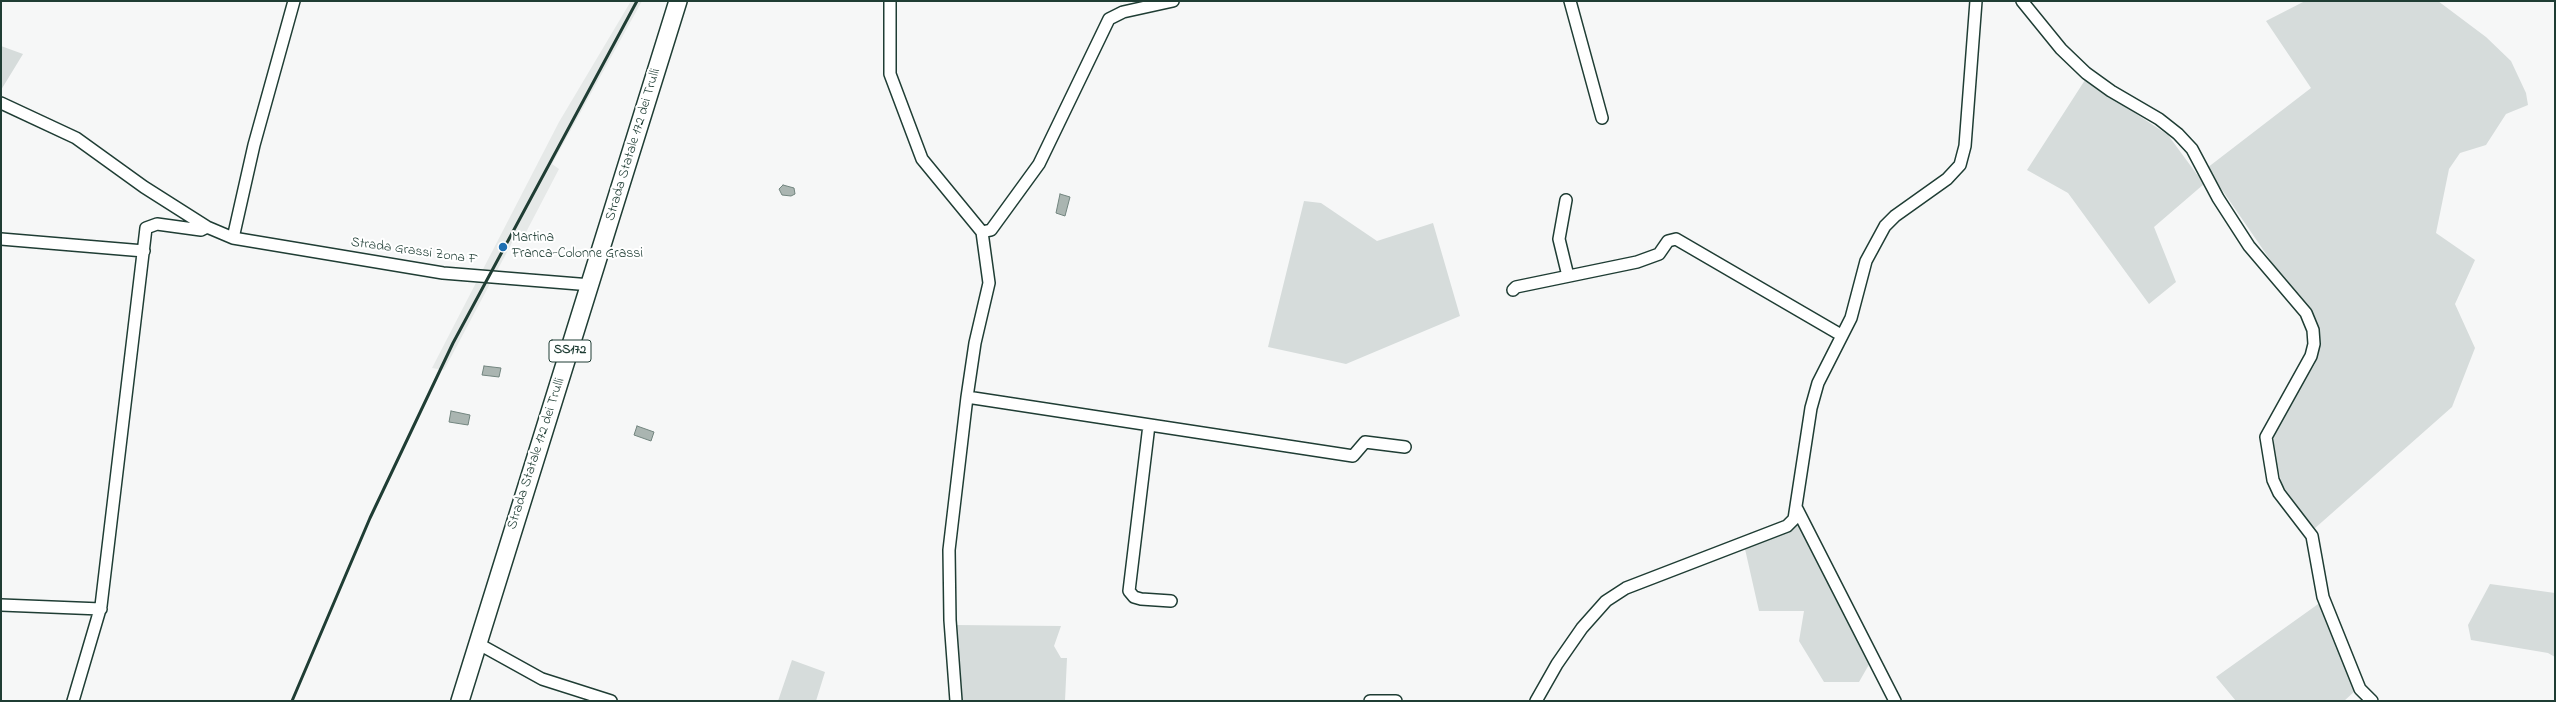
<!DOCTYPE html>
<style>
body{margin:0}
#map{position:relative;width:2556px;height:702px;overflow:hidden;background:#f6f7f7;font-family:"Indie Flower",sans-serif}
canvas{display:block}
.frame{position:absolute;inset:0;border:2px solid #1f3d34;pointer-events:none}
</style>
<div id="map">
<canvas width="2556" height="702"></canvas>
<div class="frame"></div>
</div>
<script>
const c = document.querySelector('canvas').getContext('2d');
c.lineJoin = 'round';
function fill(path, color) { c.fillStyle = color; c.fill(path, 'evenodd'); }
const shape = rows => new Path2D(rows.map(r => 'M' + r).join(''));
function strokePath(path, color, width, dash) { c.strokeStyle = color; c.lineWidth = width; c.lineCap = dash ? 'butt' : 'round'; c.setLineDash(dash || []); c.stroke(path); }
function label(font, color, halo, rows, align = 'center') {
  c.font = font + ' "Indie Flower",sans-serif'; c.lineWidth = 4; c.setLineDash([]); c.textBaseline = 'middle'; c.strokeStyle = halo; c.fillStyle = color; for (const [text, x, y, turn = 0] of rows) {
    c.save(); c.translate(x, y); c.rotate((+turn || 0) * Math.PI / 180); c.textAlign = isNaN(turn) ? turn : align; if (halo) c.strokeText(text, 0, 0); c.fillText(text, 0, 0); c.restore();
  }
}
const built = shape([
 [631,1,642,1,552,164,559,169,523,238,515,237,444,370,432,368,559,122]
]);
const green = shape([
 [2305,1,2438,1,2486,37,2511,61,2526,93,2528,105,2506,114,2486,145,2460,153,2449,169,2436,233,2475,260,2455,304,2475,348,2452,407,2314,529,2282,485,2273,449,2274,431,2315,364,2319,331,2207,168,2311,88,2266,21],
 [1,46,23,54,1,90],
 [2085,80,2168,135,2204,184,2154,227,2176,282,2149,304,2068,193,2027,170],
 [1304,201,1321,203,1377,241,1433,223,1460,316,1346,364,1268,347],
 [1794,525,1801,527,1871,661,1859,682,1824,682,1799,641,1804,611,1759,611,1745,549],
 [2490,584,2555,593,2555,657,2548,653,2471,640,2468,625],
 [2321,602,2355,691,2344,701,2236,701,2216,677],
 [956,625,1061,626,1054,646,1061,658,1067,658,1065,701,954,701],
 [792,660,825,672,816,701,778,701]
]);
const water = shape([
 [783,185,794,188,795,194,791,196,782,195,779,189,783,185],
 [1060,194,1070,197,1065,216,1056,213,1060,194],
 [484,366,501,368,499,377,482,375,484,366],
 [451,411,470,415,468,425,449,422,451,411],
 [637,426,654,432,651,441,634,435,637,426]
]);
const street = shape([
 [890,1,890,74,922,159,982,232,989,283,975,343,967,397,949,550,950,620,956,701],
 [1570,1,1602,118],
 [2022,1,2061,49,2086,73,2111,91,2159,119,2178,134,2192,149,2218,198,2249,246,2306,313,2313,330,2314,344,2311,356,2266,437,2273,480,2279,493,2312,536,2323,597,2360,689,2372,701],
 [1,103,76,138,144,187,207,227,233,238,443,273,591,285],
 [1566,200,1559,239,1568,276],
 [982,232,991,230,1039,164,1109,19,1123,12,1173,1],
 [233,238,254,145,294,1],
 [1,239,144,251],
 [1513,290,1516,287,1637,262,1659,254,1668,241,1676,239,1841,335],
 [967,397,1353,456,1365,442,1405,447],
 [1149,425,1129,591,1134,597,1141,599,1171,601],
 [1797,509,1895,701],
 [1,605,101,609],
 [477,643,542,679,611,701],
 [73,701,101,606,146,228,157,224,201,230,207,227],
 [1370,701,1396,701],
 [1536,701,1557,664,1582,628,1606,601,1626,588,1787,526,1794,519,1811,408,1818,383,1851,318,1866,261,1885,226,1895,216,1947,179,1960,165,1965,146,1976,1]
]);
const primary = shape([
 [460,701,678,1]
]);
const rail = shape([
 [292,701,370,518,453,343,637,1]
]);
const markers = [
 [503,247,5,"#1f6fb2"]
];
const shields = [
 [570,351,42]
];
const shieldNames = [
 ["SS172",570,351]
];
const streetNames = [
 ["Strada Statale 172 dei Trulli",634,145,-73],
 ["Strada Grassi Zona F",414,252,8],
 ["Strada Statale 172 dei Trulli",537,454,-72]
];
const poiNames = [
 ["Martina",512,239],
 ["Franca-Colonne Grassi",512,255]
];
fill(built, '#e6e9e8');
fill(green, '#d6dcdb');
fill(water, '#aab5b1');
strokePath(water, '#72857f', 1);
strokePath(street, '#1f3d34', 14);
strokePath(primary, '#1f3d34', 20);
strokePath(street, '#fff', 11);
strokePath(primary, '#fff', 17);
strokePath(rail, '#1f3d34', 3);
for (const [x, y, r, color] of markers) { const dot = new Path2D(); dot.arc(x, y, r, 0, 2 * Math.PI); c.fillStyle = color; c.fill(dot); strokePath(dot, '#fff', 1.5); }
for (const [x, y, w] of shields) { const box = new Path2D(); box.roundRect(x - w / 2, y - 11, w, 22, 3); c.fillStyle = '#fff'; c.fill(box); strokePath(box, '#1f3d34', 1); }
label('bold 13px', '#1f3d34', null, shieldNames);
label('14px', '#1f3d34', '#fff', streetNames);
label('14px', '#1f3d34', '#fff', poiNames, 'left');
</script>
